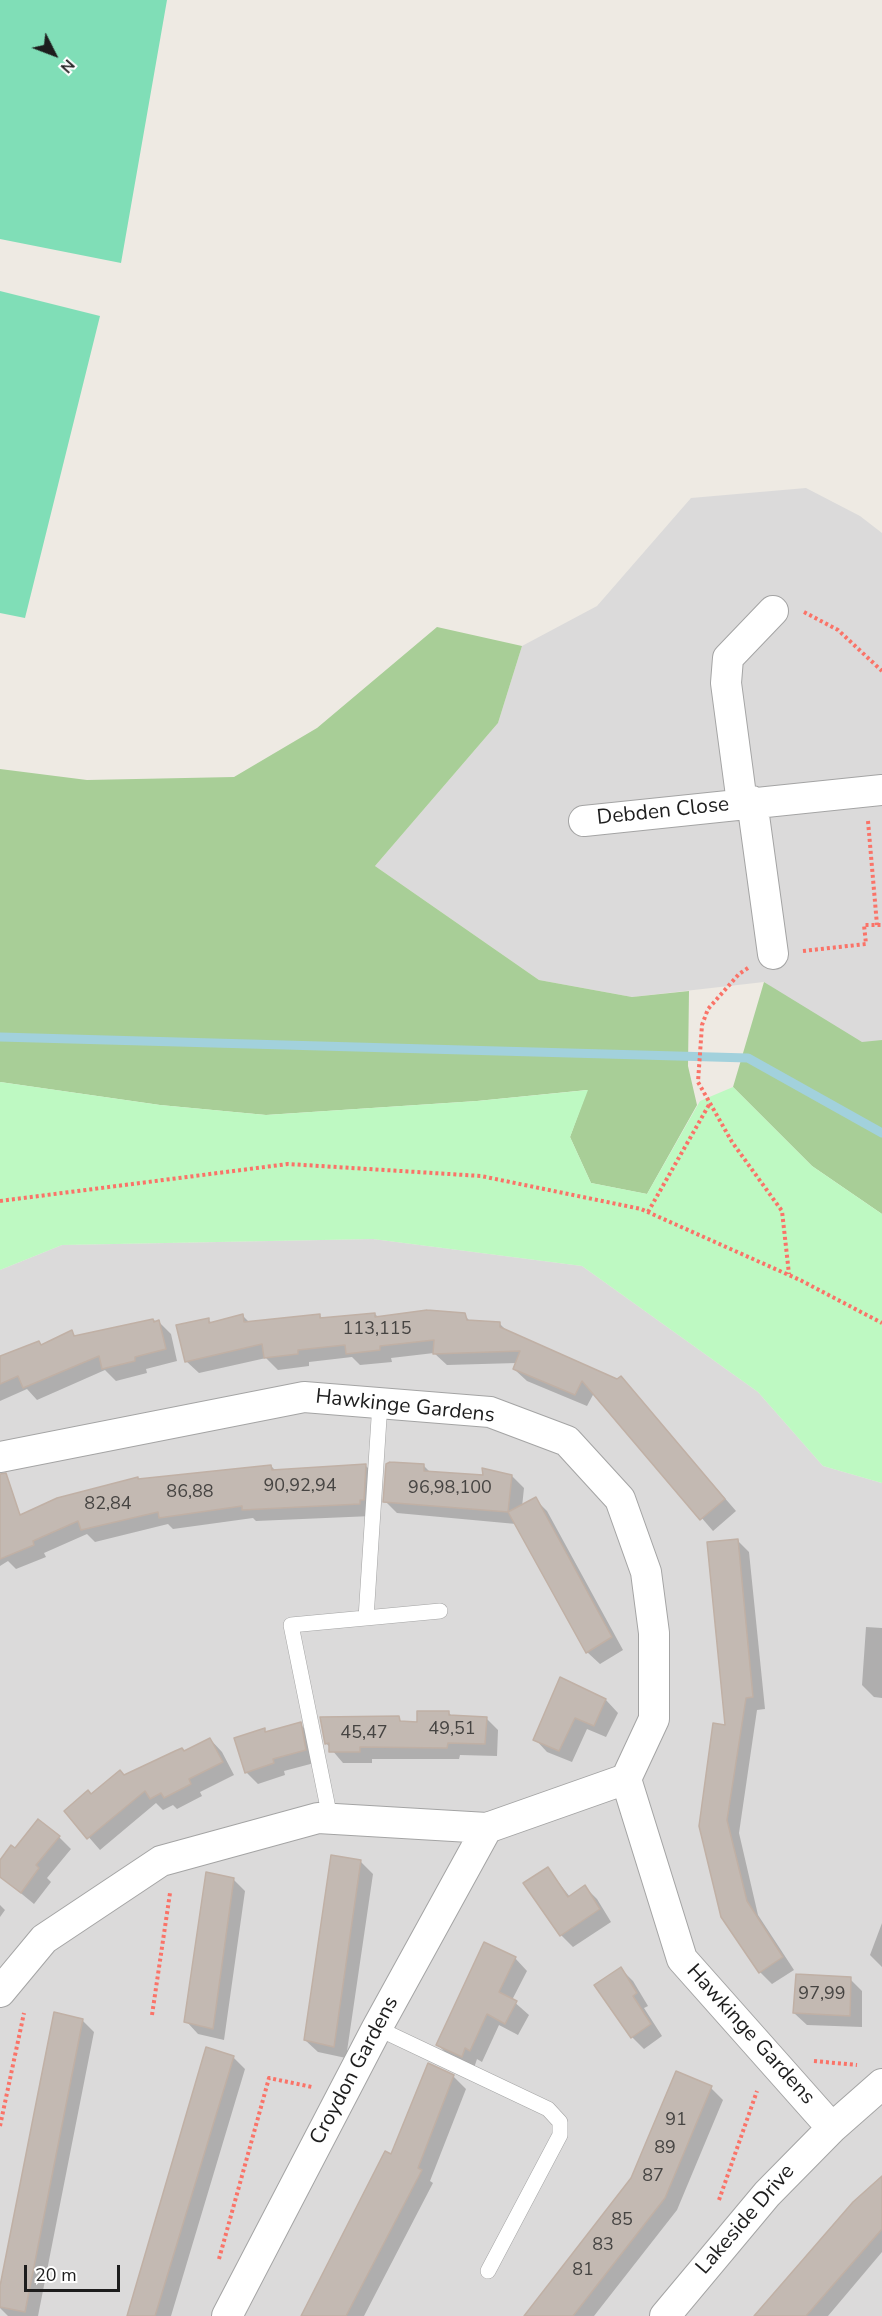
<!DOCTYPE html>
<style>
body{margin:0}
#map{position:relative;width:882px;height:2316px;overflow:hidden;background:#eeeae3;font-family:"Nunito Sans",sans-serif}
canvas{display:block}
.north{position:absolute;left:24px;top:24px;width:60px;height:60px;-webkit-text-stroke:4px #fff;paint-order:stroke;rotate:132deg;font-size:16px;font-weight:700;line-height:24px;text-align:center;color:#1d1d1d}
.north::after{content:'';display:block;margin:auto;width:21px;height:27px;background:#1d1d1d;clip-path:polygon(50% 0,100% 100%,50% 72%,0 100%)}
.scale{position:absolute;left:24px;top:2265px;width:96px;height:27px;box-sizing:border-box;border:3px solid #1d1d1d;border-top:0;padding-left:8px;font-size:18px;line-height:21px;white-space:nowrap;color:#1d1d1d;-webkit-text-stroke:4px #fff;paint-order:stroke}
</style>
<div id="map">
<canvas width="882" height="2316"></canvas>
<div class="north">N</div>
<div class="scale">20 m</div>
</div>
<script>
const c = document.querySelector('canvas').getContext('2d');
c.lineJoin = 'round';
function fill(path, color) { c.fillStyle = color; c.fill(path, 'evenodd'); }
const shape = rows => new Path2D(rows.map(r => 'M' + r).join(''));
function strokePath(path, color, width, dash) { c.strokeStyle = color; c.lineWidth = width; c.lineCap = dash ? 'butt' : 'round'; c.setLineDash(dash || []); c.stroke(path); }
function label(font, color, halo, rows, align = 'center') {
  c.font = font + ' "Nunito Sans",sans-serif'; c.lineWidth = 4.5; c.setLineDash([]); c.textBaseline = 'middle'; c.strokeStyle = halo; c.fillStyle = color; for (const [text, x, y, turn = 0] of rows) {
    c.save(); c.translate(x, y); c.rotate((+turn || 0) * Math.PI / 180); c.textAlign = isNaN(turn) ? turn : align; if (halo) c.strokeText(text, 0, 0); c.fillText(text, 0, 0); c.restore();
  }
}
const residential = shape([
 [806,488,860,516,882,533,882,1045,860,1049,764,982,632,997,539,980,375,866,498,723,522,646,597,606,691,498],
 [373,1239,582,1266,758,1392,823,1466,882,1483,882,2316,0,2316,0,1270,62,1245]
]);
const forest = shape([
 [437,627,522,646,498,723,375,866,539,980,632,997,689,991,688,1066,697,1105,647,1194,591,1183,570,1137,587,1090,477,1101,266,1115,160,1105,0,1082,0,769,87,780,234,777,317,728],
 [764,982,862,1042,882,1040,882,1214,812,1166,733,1087]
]);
const park = shape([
 [0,1082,160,1105,266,1115,477,1101,588,1090,570,1137,591,1183,647,1194,700,1101,733,1087,812,1166,882,1214,882,1483,823,1466,758,1392,582,1266,373,1239,62,1245,0,1270]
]);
const pitch = shape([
 [0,0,167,0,121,263,0,239],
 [0,291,100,316,25,618,0,613]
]);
const shadow = shape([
 [375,1314,379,1318,464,1315,471,1322,500,1324,509,1333,617,1381,621,1378,736,1511,713,1531,594,1393,587,1406,527,1381,514,1369,517,1363,447,1365,434,1353,391,1358,392,1362,360,1365,352,1357,309,1362,309,1366,278,1370,266,1358,199,1373,186,1361,208,1320,212,1323,242,1315,250,1323,319,1315,323,1319],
 [153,1320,159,1322,171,1334,177,1361,146,1369,147,1373,116,1381,105,1370,37,1400,27,1389,0,1401,0,1358,39,1342,42,1346,71,1332,77,1337],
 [423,1465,431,1473,512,1476,524,1488,522,1507,535,1499,547,1511,623,1650,600,1664,587,1652,516,1524,397,1513,385,1501],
 [271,1466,276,1471,366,1466,378,1478,372,1516,256,1521,253,1518,173,1529,168,1524,95,1542,87,1534,44,1553,46,1557,16,1569,8,1561,0,1566,0,1520,19,1512,22,1516,137,1478,140,1481],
 [737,1540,749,1552,765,1709,757,1710,739,1833,758,1915,794,1970,772,1984,760,1972,722,1917,727,1727],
 [866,1627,882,1628,882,1698,874,1697,862,1685],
 [561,1679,606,1700,618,1713,606,1737,587,1729,572,1762,547,1752,535,1739],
 [449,1713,453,1717,486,1718,498,1730,497,1756,460,1755,459,1759,372,1759,372,1763,343,1763,326,1743,321,1718,398,1718,403,1723,419,1723],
 [300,1724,312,1736,318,1762,284,1771,285,1775,258,1784,246,1772,264,1730,267,1733],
 [210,1739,222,1752,234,1775,200,1792,202,1796,177,1809,173,1805,163,1810,156,1803,100,1850,66,1811,125,1777],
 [59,1837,71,1849,47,1878,51,1882,34,1904,0,1876,0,1862,15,1850],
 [361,1862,373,1874,346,2058,318,2052,305,2040],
 [548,1869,570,1897,585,1887,597,1899,611,1922,573,1947,561,1935],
 [233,1879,245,1891,224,2040,198,2034,186,2021],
 [0,1905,5,1910,0,1917],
 [882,1923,882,1967,870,1955],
 [515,1958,527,1971,512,2000,529,2015,518,2035,499,2025,482,2062,477,2059,474,2068,450,2057,438,2045],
 [621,1969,633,1981,648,2006,644,2008,662,2036,644,2049,632,2037],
 [850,1979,862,1991,862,2027,807,2025,794,2013],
 [82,2020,94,2032,38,2316,8,2316,0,2308,0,2293],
 [233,2057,245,2069,171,2316,128,2316],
 [429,2065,454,2077,466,2089,430,2181,433,2183,364,2316,302,2316,392,2156],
 [711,2088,723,2100,677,2210,594,2316,524,2316],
 [882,2179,882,2252,828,2316,756,2316]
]);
const stream = shape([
 [0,1037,748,1058,882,1133]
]);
const building = shape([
 [427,1310,465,1313,467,1320,500,1322,500,1327,617,1379,621,1376,725,1499,700,1520,582,1381,575,1395,513,1369,520,1351,433,1354,434,1340,380,1346,380,1350,346,1354,345,1345,298,1350,298,1354,264,1358,262,1344,185,1362,176,1325,209,1318,209,1323,243,1314,244,1322,320,1314,320,1318,375,1313,375,1317,427,1310],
 [153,1319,154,1322,159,1320,166,1349,135,1357,135,1361,102,1369,99,1356,23,1388,18,1376,0,1384,0,1356,39,1341,41,1345,72,1330,74,1336,153,1319],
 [390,1462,424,1464,424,1471,483,1475,482,1468,512,1475,508,1512,383,1502,386,1464,390,1462],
 [366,1464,364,1500,360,1500,360,1504,242,1510,242,1506,159,1518,158,1512,81,1530,78,1521,33,1541,34,1545,0,1559,0,1474,6,1473,20,1515,57,1498,138,1477,138,1479,271,1465,272,1470,366,1464],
 [536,1497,612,1637,586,1653,508,1512,536,1497],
 [738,1539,753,1697,746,1698,727,1820,747,1901,783,1957,759,1973,721,1917,699,1826,713,1723,725,1725,707,1542,738,1539],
 [560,1677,606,1699,594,1726,575,1718,559,1751,533,1740,560,1677],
 [417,1711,449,1711,449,1715,487,1717,485,1744,448,1743,447,1748,360,1747,360,1752,329,1752,329,1743,325,1744,320,1717,399,1716,400,1721,417,1722,417,1711],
 [301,1722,306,1750,273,1759,274,1763,245,1773,234,1738,265,1728,265,1732,301,1722],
 [210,1738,223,1762,189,1779,191,1784,164,1798,161,1793,150,1799,145,1791,87,1839,64,1811,88,1790,91,1794,120,1770,124,1775,175,1751,182,1748,184,1751,210,1738],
 [38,1819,60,1836,36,1865,39,1868,21,1893,0,1877,0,1860,11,1845,15,1848,38,1819],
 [331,1855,361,1860,334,2047,304,2040,331,1855],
 [548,1867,568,1897,585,1885,600,1909,560,1936,523,1883,548,1867],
 [206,1872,234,1878,213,2029,184,2022,206,1872],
 [484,1942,516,1957,499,1992,517,2001,505,2024,487,2014,470,2051,465,2048,462,2057,436,2045,484,1942],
 [621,1967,637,1993,633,1996,651,2024,631,2038,594,1985,621,1967],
 [796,1974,851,1977,850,2016,793,2013,796,1974],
 [54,2012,83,2019,25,2312,0,2307,0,2286,54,2012],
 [206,2047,234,2056,155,2316,127,2316,206,2047],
 [428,2063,454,2075,418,2168,422,2170,346,2316,301,2316,385,2151,391,2154,428,2063],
 [676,2071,712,2086,665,2198,573,2316,524,2316,631,2178,676,2071],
 [882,2176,882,2229,806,2316,754,2316,853,2202,882,2176]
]);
const path = shape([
 [804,612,838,630,882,671],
 [868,821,877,925],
 [803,951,866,944,864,925,882,925],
 [748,968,739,974,708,1009,702,1025,698,1082,732,1142,782,1211,789,1274],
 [0,1201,288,1164,481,1176,641,1209,800,1280,882,1323],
 [648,1212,710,1103],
 [152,2015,170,1893],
 [814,2061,857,2065],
 [0,2126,24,2013],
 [719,2200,757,2091],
 [219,2259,269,2078,312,2087]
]);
const service = shape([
 [366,1618,380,1403],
 [330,1818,291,1625,440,1611],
 [377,2028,548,2109,560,2122,560,2135,488,2271]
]);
const minor = shape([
 [752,801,773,954],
 [742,803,726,683,728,658,773,611],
 [584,821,882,790],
 [0,1457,304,1397,490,1412,567,1441,620,1499,646,1572,654,1633,654,1719,626,1779,682,1959,832,2128],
 [0,1992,44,1939,161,1861,318,1818,487,1828,626,1779],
 [227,2316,377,2028,487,1828],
 [665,2316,767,2194,832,2128,882,2084]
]);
const numberNames = [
 ["113,115",377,1330],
 ["90,92,94",300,1487],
 ["96,98,100",450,1489],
 ["86,88",190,1493],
 ["82,84",108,1505],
 ["49,51",452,1730],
 ["45,47",364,1734],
 ["97,99",822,1995],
 ["91",676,2121],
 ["89",665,2149],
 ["87",653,2177],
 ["85",622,2221],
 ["83",603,2246],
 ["81",583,2271]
];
const streetNames = [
 ["Debden Close",663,812,-6],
 ["Hawkinge Gardens",405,1407,6],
 ["Hawkinge Gardens",750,2035,48],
 ["Croydon Gardens",355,2071,-62],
 ["Lakeside Drive",746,2220,-49]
];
fill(residential, '#dbdada');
fill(forest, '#a8ce97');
fill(park, '#bef9c2');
fill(pitch, '#80deb7');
fill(shadow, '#0003');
strokePath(stream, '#a2d1dc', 9);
fill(building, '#c3b9b2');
strokePath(building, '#c0b0a5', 1.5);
strokePath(service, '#a4a4a4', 16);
strokePath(minor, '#a4a4a4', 32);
strokePath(path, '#fa7368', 4, [3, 3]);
strokePath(service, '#fff', 15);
strokePath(minor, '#fff', 30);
label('18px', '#464442', null, numberNames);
label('21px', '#1d1d1d', '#fff', streetNames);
</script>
